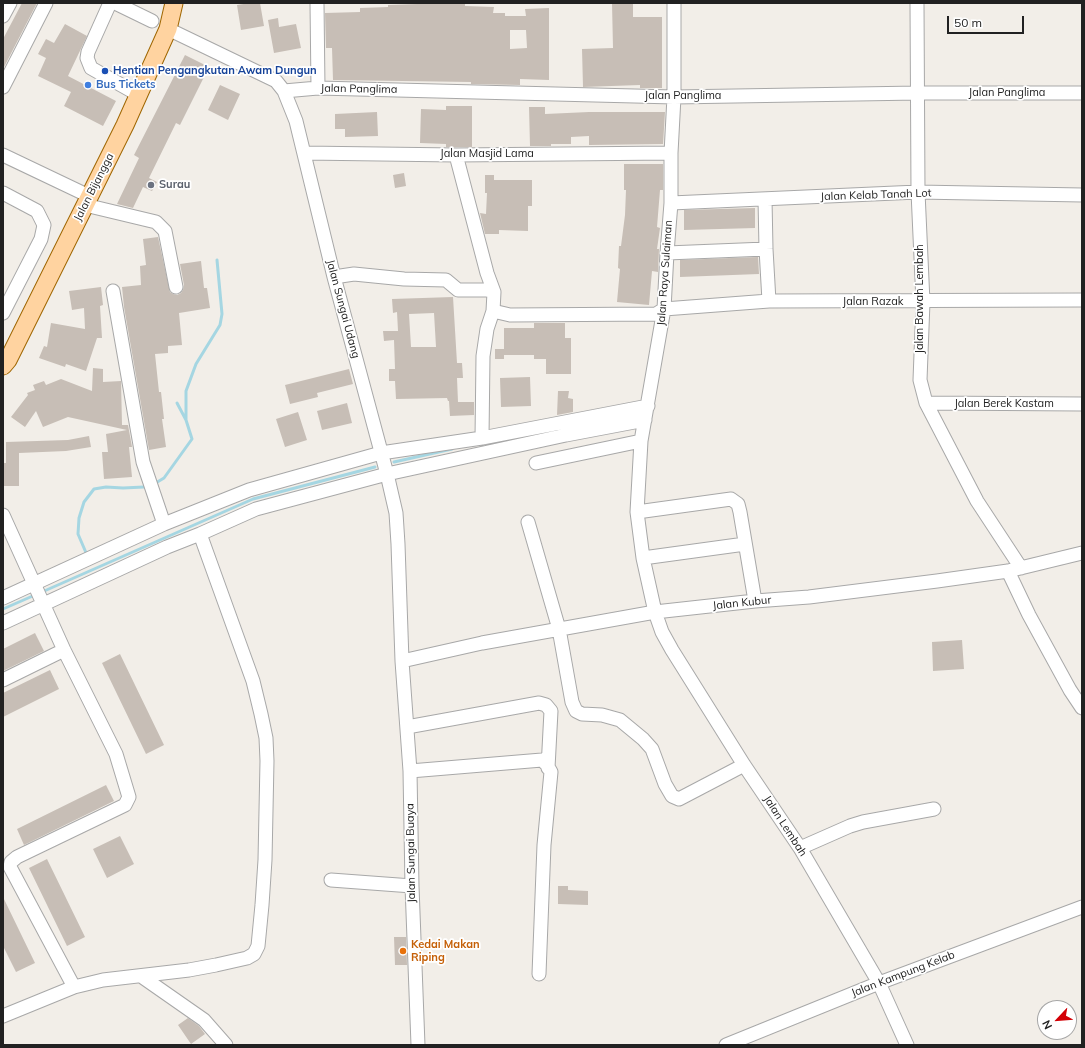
<!DOCTYPE html>
<style>
body{margin:0}
#map{position:relative;width:1085px;height:1048px;overflow:hidden;background:#f2eee8;font-family:Mulish,sans-serif}
canvas{display:block}
.frame{position:absolute;inset:0;border:4px solid #212121;pointer-events:none}
.north{position:absolute;left:1037px;top:1000px;width:40px;height:40px;box-sizing:border-box;background:#fff;border:1px solid #a6a6a6;border-radius:50%;rotate:244deg;font-size:11px;font-weight:700;line-height:16px;text-align:center;color:#212121}
.north::after{content:'';display:block;margin:auto;width:14px;height:18px;background:#d30006;clip-path:polygon(50% 0,100% 100%,50% 72%,0 100%)}
.scale{position:absolute;left:947px;top:16px;width:77px;height:18px;box-sizing:border-box;border:2px solid #212121;border-top:0;padding-left:5px;font-size:12px;line-height:14px;white-space:nowrap;color:#212121;-webkit-text-stroke:3px #fff;paint-order:stroke}
</style>
<div id="map">
<canvas width="1085" height="1048"></canvas>
<div class="frame"></div>
<div class="north">N</div>
<div class="scale">50 m</div>
</div>
<script>
const c = document.querySelector('canvas').getContext('2d');
c.lineJoin = 'round';
const shape = rows => new Path2D(rows.map(r => 'M' + r).join(''));
function strokePath(path, color, width, dash) { c.strokeStyle = color; c.lineWidth = width; c.lineCap = dash ? 'butt' : 'round'; c.setLineDash(dash || []); c.stroke(path); }
function fill(path, color) { c.fillStyle = color; c.fill(path, 'evenodd'); }
function label(font, color, halo, rows, align = 'center') {
  c.font = font + ' Mulish,sans-serif'; c.lineWidth = 3.5; c.setLineDash([]); c.textBaseline = 'middle'; c.strokeStyle = halo; c.fillStyle = color; for (const [text, x, y, turn = 0] of rows) {
    c.save(); c.translate(x, y); c.rotate((+turn || 0) * Math.PI / 180); c.textAlign = isNaN(turn) ? turn : align; if (halo) c.strokeText(text, 0, 0); c.fillText(text, 0, 0); c.restore();
  }
}
const stream = shape([
 [186,420,186,391,196,364,220,325,222,314,217,260],
 [394,462,452,449],
 [154,484,164,478,192,439,186,420,177,403],
 [87,555,78,534,79,518,84,502,94,489,106,487,123,488,144,487],
 [42,592,253,499,375,467],
 [3,609,35,595]
]);
const building = shape([
 [22,3,37,3,3,69,3,39],
 [250,3,260,3,264,26,241,30,237,5],
 [446,3,465,3,465,6,494,7,493,13,505,13,505,16,526,16,525,9,549,8,549,80,520,79,520,85,471,84,471,82,333,80,332,48,326,48,325,13,360,12,360,8,388,7,388,5],
 [510,30,526,30,527,48,510,49],
 [612,3,633,3,633,17,662,17,662,88,640,88,640,85,583,87,582,49,613,48],
 [278,18,279,27,296,24,301,48,274,53,268,20],
 [65,24,87,36,68,76,116,101,103,126,64,106,71,92,38,76,46,58,38,54,46,39,54,43],
 [185,55,209,67,180,125,176,123,149,178,157,182,152,191,143,187,133,208,117,204,139,158,134,155],
 [220,85,240,94,228,120,208,110],
 [446,106,472,106,472,147,446,147,446,144,420,143,421,109,446,110],
 [529,107,545,107,545,114,589,112,665,112,663,144,589,145,589,136,571,137,571,144,551,144,551,146,530,146],
 [377,112,378,136,345,137,345,129,335,129,335,114],
 [624,164,663,164,663,190,660,190,657,227,660,228,657,249,659,249,658,272,652,271,649,305,617,302,620,269,618,268,619,246,621,246,625,215,626,190,624,190],
 [404,173,406,186,395,188,393,175],
 [485,175,494,175,494,180,532,180,532,206,528,206,528,231,499,230,499,234,485,234,480,213,486,214,487,193,485,193],
 [755,208,755,228,684,230,684,210],
 [158,237,170,292,173,294,177,295,181,293,183,290,184,285,180,264,201,261,204,288,207,288,210,308,179,313,182,345,168,346,168,353,155,354,159,392,161,392,164,419,162,419,166,447,149,450,124,307,122,287,141,285,140,266,146,265,143,239],
 [758,257,759,274,680,277,680,260],
 [101,287,103,305,100,306,102,338,97,338,86,371,66,364,65,367,39,358,44,346,47,347,51,323,85,329,84,308,72,310,69,291],
 [453,297,457,363,462,363,463,378,457,378,458,402,474,402,474,415,450,416,449,401,448,401,447,398,396,399,395,381,389,381,389,369,395,369,394,340,384,341,383,331,398,331,397,312,393,313,392,299],
 [434,313,436,347,411,347,409,314],
 [534,323,565,323,565,338,571,338,571,374,546,374,546,359,534,359,534,355,504,355,504,353,504,359,495,359,495,349,504,349,504,328,534,328],
 [93,368,103,369,103,382,121,381,122,425,128,425,132,447,129,447,132,477,104,479,102,452,108,452,106,434,127,430,68,417,43,427,36,411,25,427,11,417,28,395,27,393,35,390,33,385,44,381,46,385,61,379,92,391],
 [349,369,353,384,317,393,318,397,290,404,285,385],
 [530,377,531,406,501,407,500,378],
 [558,391,569,391,568,398,573,399,573,412,557,415],
 [347,403,352,423,322,430,317,411],
 [298,412,307,440,285,447,276,419],
 [89,436,91,447,66,451,19,453,19,486,3,486,3,463,6,463,6,442,68,440],
 [35,633,44,651,3,671,3,649],
 [962,640,964,669,933,671,932,642],
 [120,654,164,745,146,754,102,663],
 [50,670,59,689,3,717,3,693],
 [106,785,114,801,24,845,17,829],
 [120,836,134,864,107,878,93,849],
 [47,859,85,937,67,946,29,868],
 [558,886,568,886,568,890,588,891,588,905,558,904],
 [3,897,35,963,16,972,3,946],
 [394,937,406,937,407,965,395,965],
 [188,1018,199,1026,205,1034,191,1044,178,1025]
]);
const minor = shape([
 [110,3,88,52,87,58,91,68,139,95],
 [115,3,152,21],
 [317,3,318,88],
 [674,3,674,97,671,153,671,203,667,253,664,309,641,441,637,512,643,558,655,612,662,632,672,650,744,765,800,848,879,983,907,1045],
 [917,3,918,192,923,302,920,380,926,403,977,501,1021,568],
 [3,16,10,3],
 [168,29,276,81,284,91,296,121,334,277,387,474,396,513,398,544,402,661,410,771,412,886,418,1045],
 [3,87,46,3],
 [284,91,318,88,674,97,918,93,1082,93],
 [304,153,456,155,671,153],
 [3,155,89,196],
 [456,155,487,273,494,292,493,311,487,329,483,356,482,438],
 [3,193,37,211,44,225,41,239,3,313],
 [765,199,766,249,769,301],
 [671,203,918,192,1082,195],
 [85,205,156,222,165,231,176,287],
 [667,253,766,249],
 [334,277,354,274,404,279,446,280,458,290,487,290,494,292],
 [113,291,143,462,164,524],
 [493,311,510,315,656,314,664,309,769,301,1082,300],
 [926,403,1082,404],
 [536,463,641,441],
 [637,512,731,499,738,504,740,512,755,601],
 [3,515,64,650,116,754,129,797,125,805,17,857,11,862,10,867,74,987],
 [528,522,559,629,572,702,576,711,582,714,602,715,620,720,643,739,652,749,665,784,672,796,679,799,744,765],
 [643,558,745,544],
 [1008,571,1029,615,1070,690,1082,708],
 [3,598,164,524,249,490,381,453,482,438,648,406],
 [3,623,167,547,200,534,256,509,387,474,566,435,645,420],
 [402,661,482,643,655,612,755,601,809,597,937,581,1008,571,1082,553],
 [3,680,64,650],
 [407,727,539,703,546,705,551,711,548,768],
 [410,771,542,760,547,765,551,772,544,845,539,974],
 [800,848,850,826,863,822,934,809],
 [331,880,412,886],
 [141,976,204,1020,226,1045],
 [3,1016,74,987,103,980,189,970,216,965,247,958,254,954,258,946,262,905,265,860,267,761,266,738,261,714,253,681,200,534],
 [726,1045,879,983,1082,907]
]);
const major = shape([
 [3,366,8,360,125,125,168,29,174,3]
]);
const markers = [
 [105,71,4,"#1a4fb4"],
 [88,85,4,"#3f7fe0"],
 [151,185,4,"#6b7280"],
 [403,951,4,"#e8710a"]
];
const transitNames = [
 ["Hentian Pengangkutan Awam Dungun",113,71]
];
const shopNames = [
 ["Bus Tickets",96,85]
];
const streetNames = [
 ["Jalan Panglima",359,89,1],
 ["Jalan Panglima",1007,93],
 ["Jalan Panglima",683,96],
 ["Jalan Masjid Lama",487,154],
 ["Jalan Bijangga",94,187,-63],
 ["Jalan Kelab Tanah Lot",876,195,-2],
 ["Jalan Raya Sulaiman",665,273,-86],
 ["Jalan Bawah Lembah",920,299,-90],
 ["Jalan Razak",873,302],
 ["Jalan Sungai Udang",343,309,75],
 ["Jalan Berek Kastam",1004,404],
 ["Jalan Kubur",742,603,-6],
 ["Jalan Lembah",785,826,57],
 ["Jalan Sungai Buaya",411,853,-91],
 ["Jalan Kampung Kelab",903,974,-21]
];
const worshipNames = [
 ["Surau",159,185]
];
const foodNames = [
 ["Kedai Makan",411,945],
 ["Riping",411,958]
];
strokePath(stream, '#a5d6e2', 3);
fill(building, '#c7beb6');
strokePath(minor, '#a8a8a8', 15);
strokePath(major, '#9f6600', 19);
strokePath(minor, '#fff', 13);
strokePath(major, '#ffd3a0', 17);
for (const [x, y, r, color] of markers) { const dot = new Path2D(); dot.arc(x, y, r, 0, 2 * Math.PI); c.fillStyle = color; c.fill(dot); strokePath(dot, '#fff', 1.5); }
label('bold 11px', '#164399', '#fff', transitNames, 'left');
label('bold 11px', '#366cbe', '#fff', shopNames, 'left');
label('11px', '#212121', '#fff', streetNames);
label('bold 11px', '#5b616d', '#fff', worshipNames, 'left');
label('bold 11px', '#c56008', '#fff', foodNames, 'left');
</script>
